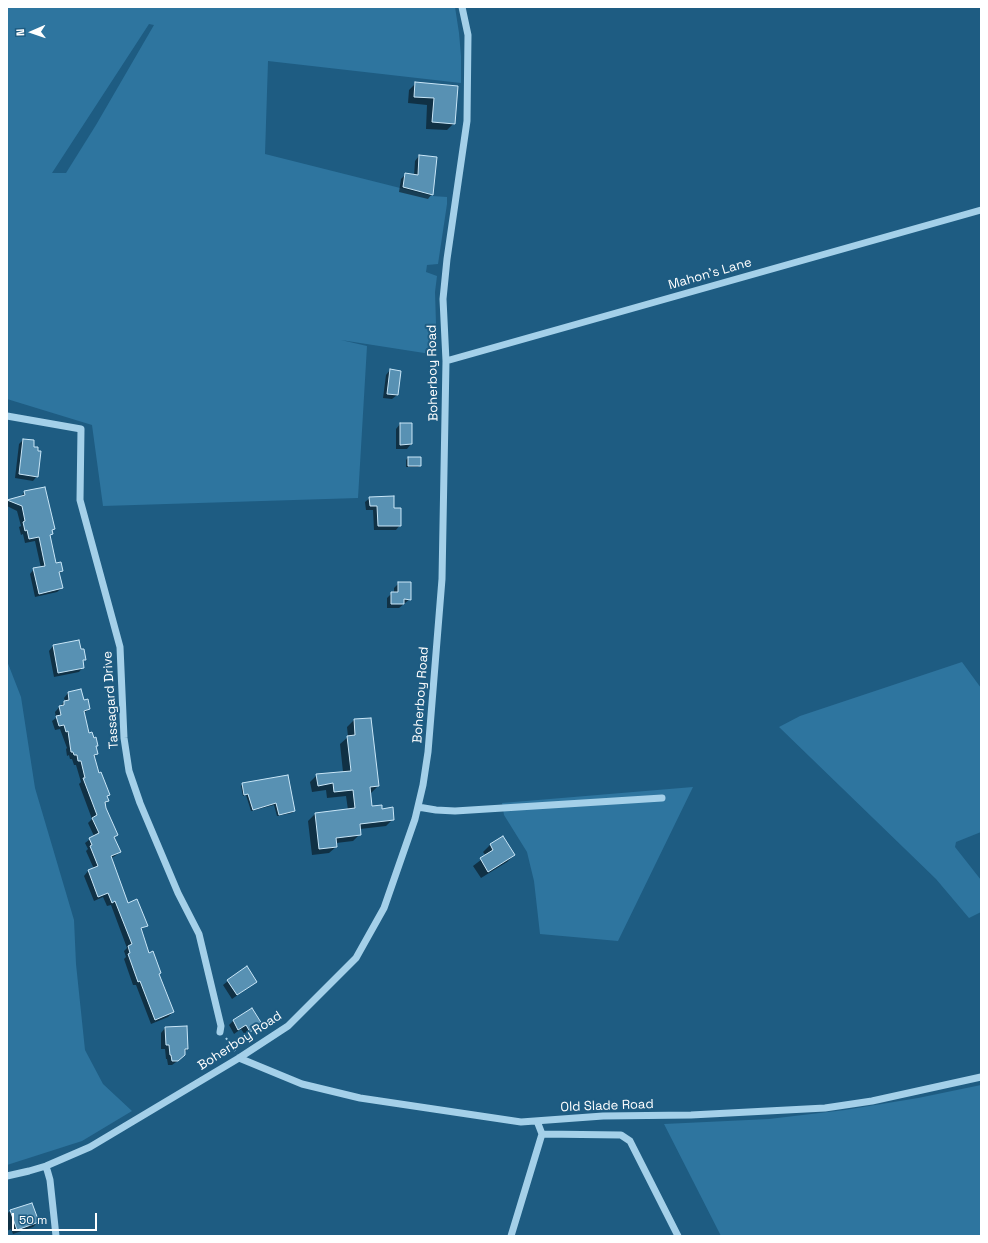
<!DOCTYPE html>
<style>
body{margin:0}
#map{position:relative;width:988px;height:1243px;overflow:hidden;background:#1e5c82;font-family:"Space Grotesk",sans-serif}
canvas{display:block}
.frame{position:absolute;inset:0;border:8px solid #fff;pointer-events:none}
.north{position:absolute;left:12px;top:12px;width:40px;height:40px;-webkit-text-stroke:3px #1e5c82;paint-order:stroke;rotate:268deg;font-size:11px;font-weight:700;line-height:16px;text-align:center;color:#fff}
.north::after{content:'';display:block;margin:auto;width:14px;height:18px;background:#fff;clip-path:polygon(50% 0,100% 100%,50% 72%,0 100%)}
.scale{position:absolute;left:12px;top:1213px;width:85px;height:18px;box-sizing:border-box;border:2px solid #fff;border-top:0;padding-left:5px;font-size:12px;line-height:14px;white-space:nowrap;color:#fff;-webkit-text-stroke:3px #1e5c82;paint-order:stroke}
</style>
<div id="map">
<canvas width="988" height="1243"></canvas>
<div class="frame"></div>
<div class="north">N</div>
<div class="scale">50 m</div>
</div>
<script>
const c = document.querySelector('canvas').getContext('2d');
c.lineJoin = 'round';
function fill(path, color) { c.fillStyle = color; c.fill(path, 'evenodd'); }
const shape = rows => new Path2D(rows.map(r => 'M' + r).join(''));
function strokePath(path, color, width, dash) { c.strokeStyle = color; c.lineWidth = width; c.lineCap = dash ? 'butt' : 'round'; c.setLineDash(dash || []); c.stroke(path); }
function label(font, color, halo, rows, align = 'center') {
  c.font = font + ' "Space Grotesk",sans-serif'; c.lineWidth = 4; c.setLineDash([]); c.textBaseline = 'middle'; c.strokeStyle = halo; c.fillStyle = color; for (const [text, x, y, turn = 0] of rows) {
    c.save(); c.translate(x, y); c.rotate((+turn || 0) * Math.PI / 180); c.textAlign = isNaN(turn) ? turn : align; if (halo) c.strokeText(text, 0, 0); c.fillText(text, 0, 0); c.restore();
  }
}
const green = shape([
 [7,7,455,7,459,33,461,56,461,83,268,61,265,154,432,196,447,197,447,204,438,264,427,265,426,272,437,276,435,292,437,355,341,340,367,346,358,498,103,506,92,425,7,399],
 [149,24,154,25,96,125,66,173,52,173],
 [7,661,21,697,35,788,74,920,76,964,85,1050,103,1084,132,1111,82,1141,7,1165],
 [962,662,981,688,981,832,956,842,955,847,981,880,981,912,969,918,936,879,779,727,800,716],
 [693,787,618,941,540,934,534,881,527,852,504,815,502,803],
 [981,1085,981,1236,721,1236,664,1124,769,1119,845,1110,918,1098]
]);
const shadow = shape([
 [416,83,457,86,454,123,447,130,426,129,427,105,408,103,409,90],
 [419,156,432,194,428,199,399,192,401,179,405,175,414,176,415,161],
 [390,370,400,372,397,395,392,399,383,398,386,375],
 [400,424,411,424,411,444,407,449,396,449,396,429],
 [23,440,33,448,37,476,33,481,15,478,19,444],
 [408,458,420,465,418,467,406,467,406,460],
 [25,492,53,529,49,536,56,564,62,571,59,574,62,588,57,592,35,597,30,574,34,569,41,568,35,541,25,543,23,534,21,535,19,527,21,526,17,511,7,506,7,501,20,497],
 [370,498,393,510,400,525,396,530,374,530,373,510,366,510,365,502],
 [399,583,410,599,399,608,387,608,387,598,392,593,394,593,394,588],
 [78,641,80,651,85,659,82,662,83,667,79,672,54,677,49,651,53,646],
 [81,690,83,702,89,709,83,714,88,734,97,745,95,747,97,754,94,757,98,774,109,795,106,797,108,801,104,804,117,835,114,838,120,852,115,856,111,858,127,905,147,925,140,930,149,954,173,1012,168,1017,151,1024,136,985,133,985,124,959,126,957,124,951,127,948,111,905,107,906,103,897,94,901,84,876,88,871,94,869,86,851,88,849,85,843,94,836,88,823,92,819,79,784,81,782,76,765,74,765,72,759,70,759,69,755,67,756,66,749,67,748,60,729,55,730,52,721,56,718,55,712,65,701,64,698,68,693],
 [354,720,378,786,371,793,369,793,371,807,382,810,393,819,386,826,360,829,360,834,353,841,336,843,336,847,329,853,312,855,308,821,315,814,348,810,346,796,327,798,326,790,312,792,310,782,317,775,343,772,340,744,348,737,347,727],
 [243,784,294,811,292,813,277,816,274,805,251,811,246,795,243,796,241,786],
 [503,837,514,855,507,862,481,878,473,866,486,856,483,852,490,845],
 [228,981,256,982,232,999,223,985],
 [251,1010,260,1024,245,1035,241,1029,234,1034,229,1025,233,1021],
 [186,1027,187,1049,180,1059,172,1065,168,1065,167,1059,166,1059,165,1049,161,1049,161,1033,165,1028],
 [31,1204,38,1222,33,1227,13,1234,11,1229,7,1231,7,1213]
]);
const building = shape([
 [415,82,458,86,455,124,432,122,434,98,414,97,415,82],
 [419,155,437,157,433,195,403,187,405,173,418,175,419,155],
 [390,369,401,371,398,395,387,394,390,369],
 [400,423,412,423,412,444,400,445,400,423],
 [23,439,34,440,34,447,38,447,38,451,41,451,38,477,19,474,23,439],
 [408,457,421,457,421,466,408,466,408,457],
 [45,487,55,529,52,530,53,534,50,535,56,563,61,562,63,571,59,572,63,588,39,594,33,568,45,566,39,537,29,539,27,530,25,531,23,522,25,521,22,506,7,500,25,495,24,491,45,487],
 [394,496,394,508,401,508,401,526,378,526,377,506,370,506,369,497,394,496],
 [398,582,411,582,411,600,404,599,404,604,391,604,391,592,398,592,398,582],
 [79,640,81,649,84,649,86,660,83,660,84,668,58,673,53,645,79,640],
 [81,689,84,700,88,699,90,709,84,711,89,733,92,732,94,738,96,737,98,746,96,746,98,754,94,755,99,773,101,772,110,795,107,796,109,801,105,802,106,808,118,835,114,837,121,852,111,856,128,903,137,899,148,926,141,928,149,953,153,951,161,973,159,974,174,1012,155,1020,140,981,138,982,128,954,130,953,128,946,132,944,115,901,112,903,108,893,98,897,88,870,98,866,90,846,92,845,89,838,99,833,92,818,97,815,83,778,85,778,81,761,78,761,77,755,74,755,73,752,71,752,68,731,66,732,64,725,59,726,56,716,61,715,59,706,64,705,64,701,69,700,68,692,81,689],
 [371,718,379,786,370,787,372,806,382,805,382,809,393,807,394,820,360,824,361,835,336,838,337,847,319,849,315,813,355,808,353,790,334,792,333,783,318,786,316,774,351,771,347,736,355,735,354,719,371,718],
 [288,775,295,811,279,815,276,803,253,810,248,794,244,795,242,783,288,775],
 [503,836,515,855,488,872,480,858,493,850,490,844,503,836],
 [247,966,257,982,237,995,227,980,247,966],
 [252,1008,262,1024,250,1032,246,1025,238,1030,233,1020,252,1008],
 [187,1026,188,1049,185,1049,185,1055,178,1061,172,1061,171,1055,170,1055,169,1045,166,1045,165,1027,187,1026],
 [32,1203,39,1222,17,1230,10,1210,32,1203]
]);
const path = shape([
 [226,1038,235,1051]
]);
const minor = shape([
 [446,361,981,210],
 [7,416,81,429,80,500,120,647,124,738,129,771,140,803,178,893,199,934,221,1026,220,1032],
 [418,807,436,810,455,811,662,798],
 [239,1058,302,1084,360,1098,521,1122,603,1116,691,1115,825,1108,872,1101,981,1077],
 [542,1134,621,1135,630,1141,678,1236],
 [46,1166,50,1180,56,1236],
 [7,1176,29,1171,46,1166,90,1147,239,1058,288,1026,356,958,384,908,415,819,423,785,428,752,442,579,446,361,443,299,447,259,467,121,468,35,462,7],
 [511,1236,542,1134,537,1121]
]);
const streetNames = [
 ["Mahon's Lane",710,274,-16],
 ["Boherboy Road",433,373,-91],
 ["Boherboy Road",421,695,-86],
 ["Tassagard Drive",111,700,-94],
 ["Boherboy Road",240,1041,-33],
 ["Old Slade Road",607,1106,-2]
];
fill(green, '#2e759f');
fill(shadow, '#0007');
fill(building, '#5891b3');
strokePath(building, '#c9e6f7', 1);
strokePath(path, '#a4d0e9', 2, [2, 3]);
strokePath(minor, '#a4d0e9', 7);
label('13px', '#fff', '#1e5c82', streetNames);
</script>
